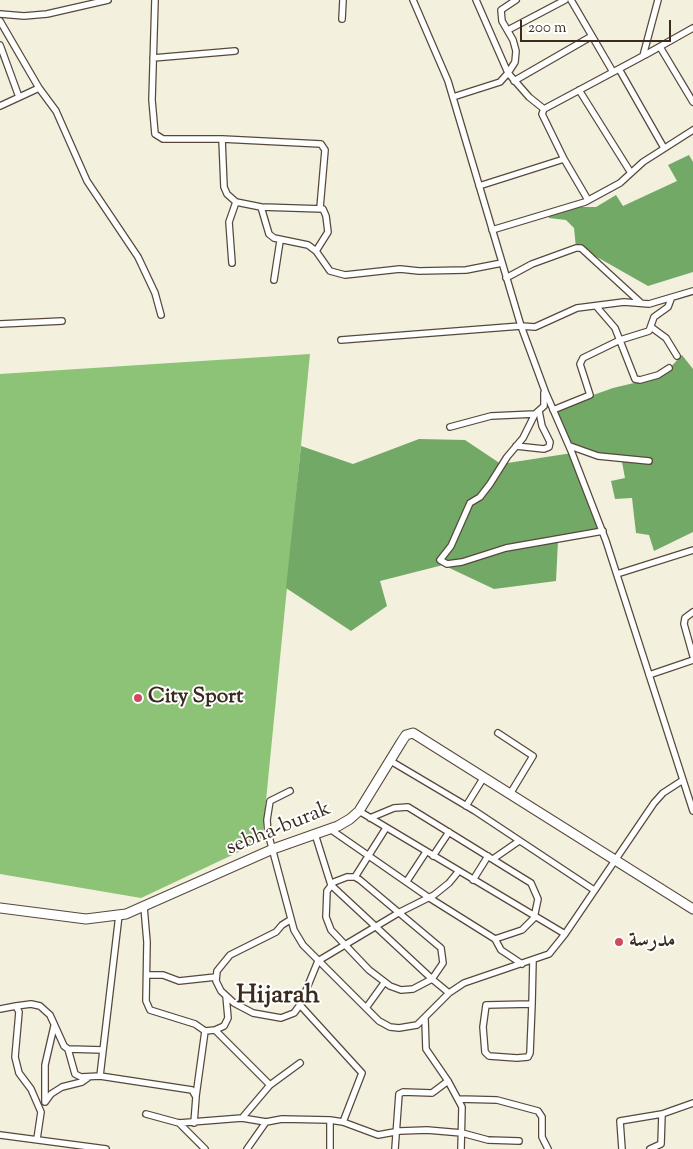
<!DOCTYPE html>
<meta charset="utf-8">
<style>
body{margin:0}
#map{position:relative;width:693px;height:1149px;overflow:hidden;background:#f3f0de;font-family:"Sorts Mill Goudy",serif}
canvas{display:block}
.scale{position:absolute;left:520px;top:20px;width:151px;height:22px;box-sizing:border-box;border:2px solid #3b2a1e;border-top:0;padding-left:6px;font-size:15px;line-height:18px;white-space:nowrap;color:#3b2a1e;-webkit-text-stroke:4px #fff;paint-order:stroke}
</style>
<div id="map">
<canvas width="693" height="1149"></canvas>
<div class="scale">200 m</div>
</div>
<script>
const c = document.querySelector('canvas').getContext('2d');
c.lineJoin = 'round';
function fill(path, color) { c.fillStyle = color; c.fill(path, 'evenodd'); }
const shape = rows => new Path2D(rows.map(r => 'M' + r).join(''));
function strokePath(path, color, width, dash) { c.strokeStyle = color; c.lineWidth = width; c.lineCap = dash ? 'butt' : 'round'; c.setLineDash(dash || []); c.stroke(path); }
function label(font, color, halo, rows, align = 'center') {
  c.font = font + ' "Sorts Mill Goudy",Amiri,serif'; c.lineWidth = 4; c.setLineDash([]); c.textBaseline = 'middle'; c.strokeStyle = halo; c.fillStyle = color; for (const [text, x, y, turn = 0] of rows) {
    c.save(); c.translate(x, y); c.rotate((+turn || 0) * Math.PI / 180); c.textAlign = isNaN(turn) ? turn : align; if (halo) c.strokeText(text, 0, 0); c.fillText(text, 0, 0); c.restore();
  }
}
const green = shape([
 [310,354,262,841,141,898,0,874,0,374]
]);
const forest = shape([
 [689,155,693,162,693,272,648,286,581,248,576,248,574,228,566,220,549,218,548,214,570,207,596,207,616,195,623,206,677,181,668,165],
 [682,355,693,369,693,532,654,551,649,535,636,533,632,498,615,499,611,481,625,478,622,462,570,446,554,409,613,388,655,378,666,372],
 [419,439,465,440,501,464,572,453,603,533,558,541,556,581,494,589,443,565,380,581,387,606,351,631,286,588,301,446,353,464]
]);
const minor = shape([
 [155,0,152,100,155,134,163,139,222,139,224,187,227,194,236,202,261,207,269,234,274,238,308,245,316,251,330,271,345,275,400,269,419,271,466,270,502,263],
 [413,0,448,81,521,326,545,391,572,453,606,541,693,811],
 [516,0,501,10,502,21,513,40,516,51,515,62,508,73,529,97,544,109],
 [571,0,613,72],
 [0,14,24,16,47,14,108,0],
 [342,19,343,0],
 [0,21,39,88,56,111,87,181,138,257,155,293,161,315],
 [508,30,565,0],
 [0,45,19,97],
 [660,47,693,102],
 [645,55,693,28],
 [153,58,235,51],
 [619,69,664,148],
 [514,81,592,36],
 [579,90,631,173],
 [453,97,500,82,508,73,476,0],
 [0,106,39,88],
 [222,139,321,144,325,150,320,208],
 [479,186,564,159],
 [588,200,564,159,542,114,544,109,643,56,658,0],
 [261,207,323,209,326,216,328,232,316,251],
 [492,230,585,202,620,183,643,162,693,130],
 [232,263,229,222,236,202],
 [506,278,532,264,576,248,581,248,641,303],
 [274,280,280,241],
 [596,306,615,328,635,379,640,380,658,375,669,368],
 [0,324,62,321],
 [651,327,666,338,677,356],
 [341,340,521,326,535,327,577,308,624,302,649,304,693,291],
 [553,410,590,395,580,364,583,358,620,340,649,331,654,317,668,307,671,299],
 [535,414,523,438,507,457,490,484,480,497,470,503,451,546,440,560,447,564,462,562,506,548,603,531],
 [450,427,491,416,535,414,544,406,544,393],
 [516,446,544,449,549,447,550,442,542,426,539,411],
 [570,446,598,456,649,461],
 [617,574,693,550],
 [693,612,685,618,684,624,693,656],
 [649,675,693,660],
 [498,733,533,756,510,794],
 [389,760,475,811,594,890],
 [290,791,270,801,267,820,268,833,294,930,303,945,379,1021,390,1027,399,1028,417,1025,449,993,464,983,549,954,565,934,654,803,663,793,683,780],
 [466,806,484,777],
 [359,811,565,934],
 [330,829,428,897,495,939,522,930,534,918,538,899,531,883,408,807,394,808,370,818],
 [315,834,331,885,432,979,449,993],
 [433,856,449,832],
 [493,859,519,841],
 [347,877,355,877,360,880,441,948,443,963,432,979,413,989,401,990,390,986,369,970,331,930,326,917,327,891,334,882,347,877],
 [355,877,386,828],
 [473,880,488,856],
 [407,881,426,852],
 [144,907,147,942,146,1001,150,1010,195,1024,205,1031,215,1030,270,1085],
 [290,920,282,925,276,932,230,955,217,971,216,981,221,991,234,1003,253,1013,281,1018,294,1013,300,1005,318,961,400,912,434,895,449,883,458,872],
 [495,939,501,950,522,964],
 [147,975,163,975,179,981,216,977],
 [532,1004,486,1005,483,1027,485,1052,489,1056,517,1058,528,1057,530,1053,532,1004,533,960],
 [300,1005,362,1073,343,1122],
 [16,1006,31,1004,40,1006,50,1015,64,1046,68,1049,103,1050],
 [366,1008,384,983],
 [0,1009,16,1006,19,1012,15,1057,19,1073,31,1089,41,1112,37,1139],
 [425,1019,426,1049,448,1081,462,1107,461,1149],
 [215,1030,224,1026,228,1018,226,996],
 [68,1049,75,1074,81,1077,100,1076,192,1090,196,1097,194,1123],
 [100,1076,119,915],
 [196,1096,205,1031],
 [458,1099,497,1100,538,1111,542,1117,542,1137,548,1149],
 [46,1101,51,1094,62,1087,82,1082,89,1077],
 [45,1102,45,1065,54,1026],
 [146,1114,179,1123,242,1118,266,1122,282,1119,330,1120,343,1122,378,1135,400,1131,427,1130,462,1133,488,1140,519,1141],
 [242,1118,270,1085,300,1063],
 [330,1120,330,1149],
 [179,1123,205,1149],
 [0,1135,106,1149],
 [247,1149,266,1122],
 [395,1149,399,1094,403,1092,432,1093,448,1081],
 [622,1149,620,1121,662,1114],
 [650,1149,661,1144,662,1114,693,1103]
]);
const secondary = shape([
 [0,908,86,919,126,914,273,849,338,826,350,819,359,811,402,741,406,735,413,733,693,909]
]);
const markers = [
 [138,698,5,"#d1495b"],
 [619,942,5,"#d1495b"]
];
const poiNames = [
 ["City Sport",148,698],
 ["مدرسة",629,942]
];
const streetNames = [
 ["sebha-burak",279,830,-22]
];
const districtNames = [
 ["Hijarah",278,998]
];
fill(green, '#8dc376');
fill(forest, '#72a967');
strokePath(minor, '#57483b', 8);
strokePath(secondary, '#57483b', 11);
strokePath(minor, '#fff', 5.5);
strokePath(secondary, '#fff', 9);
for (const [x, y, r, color] of markers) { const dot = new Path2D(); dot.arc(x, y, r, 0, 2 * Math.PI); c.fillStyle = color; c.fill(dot); strokePath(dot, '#fff', 2); }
label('bold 21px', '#3b2a1e', '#fff', poiNames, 'left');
label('21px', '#3b2a1e', '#fff', streetNames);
label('bold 26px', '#3b2a1e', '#fff', districtNames);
</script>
